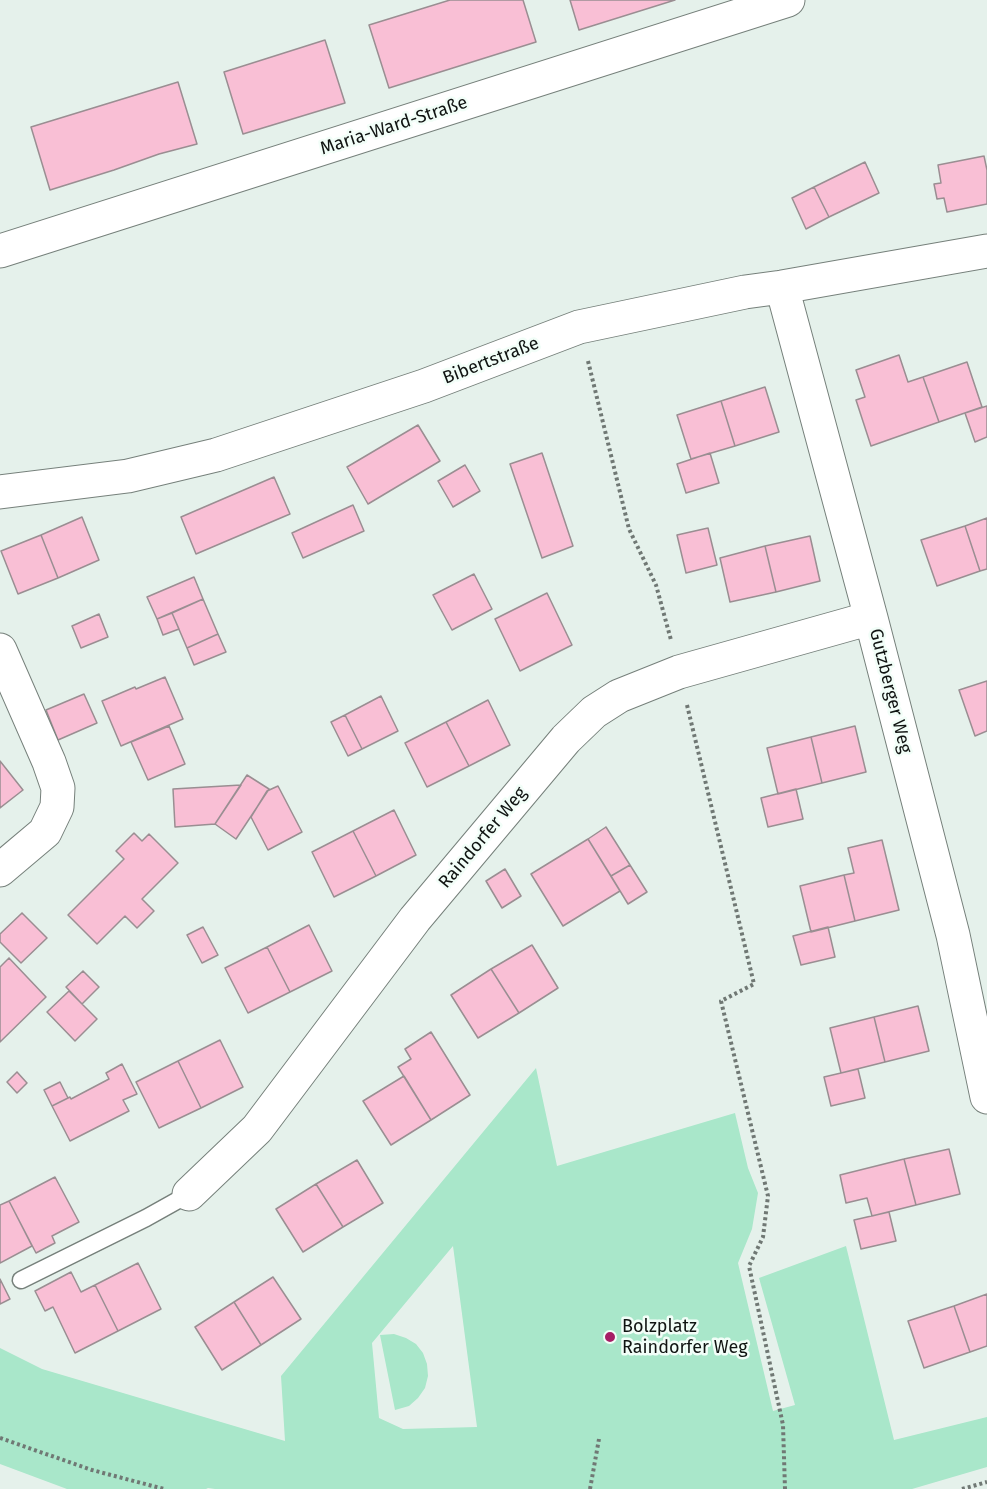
<!DOCTYPE html>
<meta charset="utf-8">
<style>
body{margin:0}
canvas{display:block;background:#e5f1eb}
</style>
<canvas width="987" height="1489"></canvas>
<script>
const c = document.querySelector('canvas').getContext('2d');
c.lineJoin = 'round';
function fill(path, color) { c.fillStyle = color; c.fill(path, 'evenodd'); }
const shape = rows => new Path2D(rows.map(r => 'M' + r).join(''));
function strokePath(path, color, width, dash) { c.strokeStyle = color; c.lineWidth = width; c.lineCap = dash ? 'butt' : 'round'; c.setLineDash(dash || []); c.stroke(path); }
function label(font, color, halo, rows, align = 'center') {
  c.font = font + ' "Fira Sans",sans-serif'; c.lineWidth = 5; c.setLineDash([]); c.textBaseline = 'middle'; c.strokeStyle = halo; c.fillStyle = color; for (const [text, x, y, turn = 0] of rows) {
    c.save(); c.translate(x, y); c.rotate((+turn || 0) * Math.PI / 180); c.textAlign = isNaN(turn) ? turn : align; if (halo) c.strokeText(text, 0, 0); c.fillText(text, 0, 0); c.restore();
  }
}
const green = shape([
 [536,1068,557,1166,735,1113,748,1168,758,1193,752,1229,738,1263,773,1411,795,1405,759,1278,846,1246,894,1440,987,1417,987,1467,912,1489,215,1489,208,1488,206,1489,67,1489,0,1464,0,1348,42,1369,285,1441,281,1376],
 [453,1246,477,1427,403,1429,379,1418,372,1343],
 [394,1334,406,1338,416,1344,423,1353,427,1364,428,1376,425,1388,418,1398,409,1406,395,1410,380,1335]
]);
const building = shape([
 [450,0,523,0,536,42,389,88,369,25,450,0],
 [570,0,675,0,579,30,570,0],
 [325,40,345,103,243,134,224,72,325,40],
 [178,82,197,144,159,154,114,170,50,190,31,127,178,82],
 [984,156,987,170,987,204,947,212,944,198,937,199,934,184,941,183,938,165,984,156],
 [865,162,879,193,829,217,814,187,865,162],
 [814,187,829,217,806,229,792,198,814,187],
 [899,355,908,382,923,377,939,422,871,446,856,400,865,397,856,370,899,355],
 [967,362,982,407,939,422,923,377,967,362],
 [765,387,779,432,735,446,721,401,765,387],
 [721,401,735,446,691,459,677,415,721,401],
 [987,406,987,437,975,442,965,413,987,406],
 [418,425,440,461,368,504,347,467,418,425],
 [542,453,573,546,542,558,510,464,542,453],
 [710,453,719,483,686,493,677,464,710,453],
 [465,465,480,491,453,507,438,481,465,465],
 [274,477,290,514,196,554,181,517,274,477],
 [353,505,364,531,303,558,292,533,353,505],
 [82,517,99,560,58,578,41,535,82,517],
 [987,518,987,569,980,571,965,526,987,518],
 [965,526,980,571,937,586,921,540,965,526],
 [708,528,717,565,686,573,677,535,708,528],
 [41,535,58,578,18,594,1,551,41,535],
 [810,536,820,581,776,592,765,546,810,536],
 [765,546,776,592,730,602,720,558,765,546],
 [474,574,492,609,452,630,433,595,474,574],
 [194,577,203,599,157,619,147,597,194,577],
 [547,593,572,645,520,671,495,619,547,593],
 [203,599,218,634,187,648,172,613,203,599],
 [172,613,179,629,163,635,157,619,172,613],
 [99,614,108,637,81,648,72,626,99,614],
 [218,634,226,652,194,665,187,648,218,634],
 [165,677,183,719,121,746,102,701,135,687,136,689,165,677],
 [987,681,987,731,975,736,959,690,987,681],
 [84,694,97,723,58,740,46,710,84,694],
 [381,696,398,731,362,749,345,715,381,696],
 [488,700,510,745,469,766,446,722,488,700],
 [345,715,362,749,348,756,331,722,345,715],
 [446,722,469,766,427,787,405,743,446,722],
 [169,726,185,764,148,780,131,742,169,726],
 [855,726,866,772,822,783,811,737,855,726],
 [811,737,822,783,778,794,767,748,811,737],
 [0,761,23,790,0,808,0,761],
 [247,775,269,789,236,839,215,824,247,775],
 [241,785,215,824,175,827,173,789,241,785],
 [278,786,302,832,268,850,251,817,267,791,278,786],
 [796,789,803,819,768,827,761,798,796,789],
 [394,810,416,855,376,876,353,831,394,810],
 [606,827,630,865,611,876,588,839,606,827],
 [353,831,376,876,334,897,312,852,353,831],
 [134,833,142,841,149,834,178,863,142,899,154,911,137,928,125,916,97,944,68,915,124,859,116,851,134,833],
 [588,839,620,891,563,926,531,874,588,839],
 [882,840,899,910,855,921,844,875,854,873,848,848,882,840],
 [630,865,647,892,628,904,611,876,630,865],
 [505,869,521,896,502,908,486,881,505,869],
 [844,875,855,921,811,932,800,886,844,875],
 [22,913,47,938,21,963,0,942,0,934,22,913],
 [309,925,332,971,290,992,267,947,309,925],
 [203,927,218,955,202,963,187,935,203,927],
 [828,927,835,957,801,965,793,936,828,927],
 [532,945,558,988,519,1013,491,969,532,945],
 [267,947,290,992,248,1013,225,968,267,947],
 [9,958,46,997,0,1042,0,967,9,958],
 [491,969,519,1013,478,1038,451,995,491,969],
 [83,971,99,987,82,1004,66,987,83,971],
 [69,991,97,1019,75,1041,47,1012,69,991],
 [918,1006,929,1051,885,1062,874,1017,918,1006],
 [874,1017,885,1062,841,1073,830,1028,874,1017],
 [431,1032,470,1095,431,1120,398,1067,411,1059,405,1049,431,1032],
 [220,1040,243,1087,201,1108,178,1061,220,1040],
 [178,1061,201,1108,159,1128,136,1082,178,1061],
 [122,1064,137,1094,123,1100,129,1111,70,1141,52,1106,70,1097,71,1099,109,1079,106,1073,122,1064],
 [858,1069,865,1098,831,1106,824,1077,858,1069],
 [17,1072,27,1083,17,1093,7,1082,17,1072],
 [404,1076,431,1120,391,1145,363,1101,404,1076],
 [60,1082,68,1098,52,1106,44,1090,60,1082],
 [949,1149,960,1194,916,1205,904,1159,949,1149],
 [904,1159,916,1205,872,1216,867,1198,846,1203,840,1175,904,1159],
 [357,1160,383,1203,343,1227,316,1184,357,1160],
 [55,1177,79,1222,52,1236,55,1243,36,1253,9,1201,55,1177],
 [316,1184,343,1227,303,1252,276,1209,316,1184],
 [9,1201,32,1246,0,1263,0,1205,9,1201],
 [889,1212,896,1241,861,1249,854,1220,889,1212],
 [138,1263,161,1309,118,1331,95,1285,138,1263],
 [71,1272,81,1292,95,1285,118,1331,75,1353,53,1307,45,1311,35,1291,71,1272],
 [273,1277,301,1319,261,1345,234,1302,273,1277],
 [0,1279,10,1299,0,1304,0,1279],
 [987,1294,987,1346,970,1352,954,1306,987,1294],
 [234,1302,261,1345,222,1370,195,1327,234,1302],
 [954,1306,970,1352,924,1368,908,1321,954,1306]
]);
const path = shape([
 [588,361,629,529,656,585,671,640],
 [687,705,754,984,721,1001,768,1196,763,1237,749,1266,783,1425,785,1489],
 [0,1438,92,1470,164,1489],
 [590,1489,599,1439],
 [962,1489,987,1482]
]);
const lane = shape([
 [21,1280,146,1218,189,1194]
]);
const street = shape([
 [0,251,788,0],
 [782,287,871,618,953,935,987,1097],
 [0,492,128,476,216,455,424,386,579,327,745,292,782,287,987,251],
 [0,650,49,762,58,788,57,807,45,832,0,870],
 [189,1194,257,1129,415,919,566,739,594,712,619,696,679,672,871,618]
]);
const markers = [
 [610,1337,6,"#a61e66"]
];
const streetNames = [
 ["Maria-Ward-Straße",394,126,-18],
 ["Bibertstraße",491,361,-21],
 ["Gutzberger Weg",890,691,76],
 ["Raindorfer Weg",483,838,-50]
];
const poiNames = [
 ["Bolzplatz",622,1327],
 ["Raindorfer Weg",622,1348]
];
fill(green, '#a9e7ca');
fill(building, '#f9bfd5');
strokePath(building, '#9a8e92', 1.5);
strokePath(lane, '#76807b', 19);
strokePath(street, '#76807b', 35);
strokePath(path, '#707874', 4, [3, 3]);
strokePath(lane, '#fff', 16);
strokePath(street, '#fff', 33);
for (const [x, y, r, color] of markers) { const dot = new Path2D(); dot.arc(x, y, r, 0, 2 * Math.PI); c.fillStyle = color; c.fill(dot); strokePath(dot, '#f2fef8', 2); }
label('18px', '#101412', '#f2fef8', streetNames);
label('18px', '#101412', '#f2fef8', poiNames, 'left');
</script>
